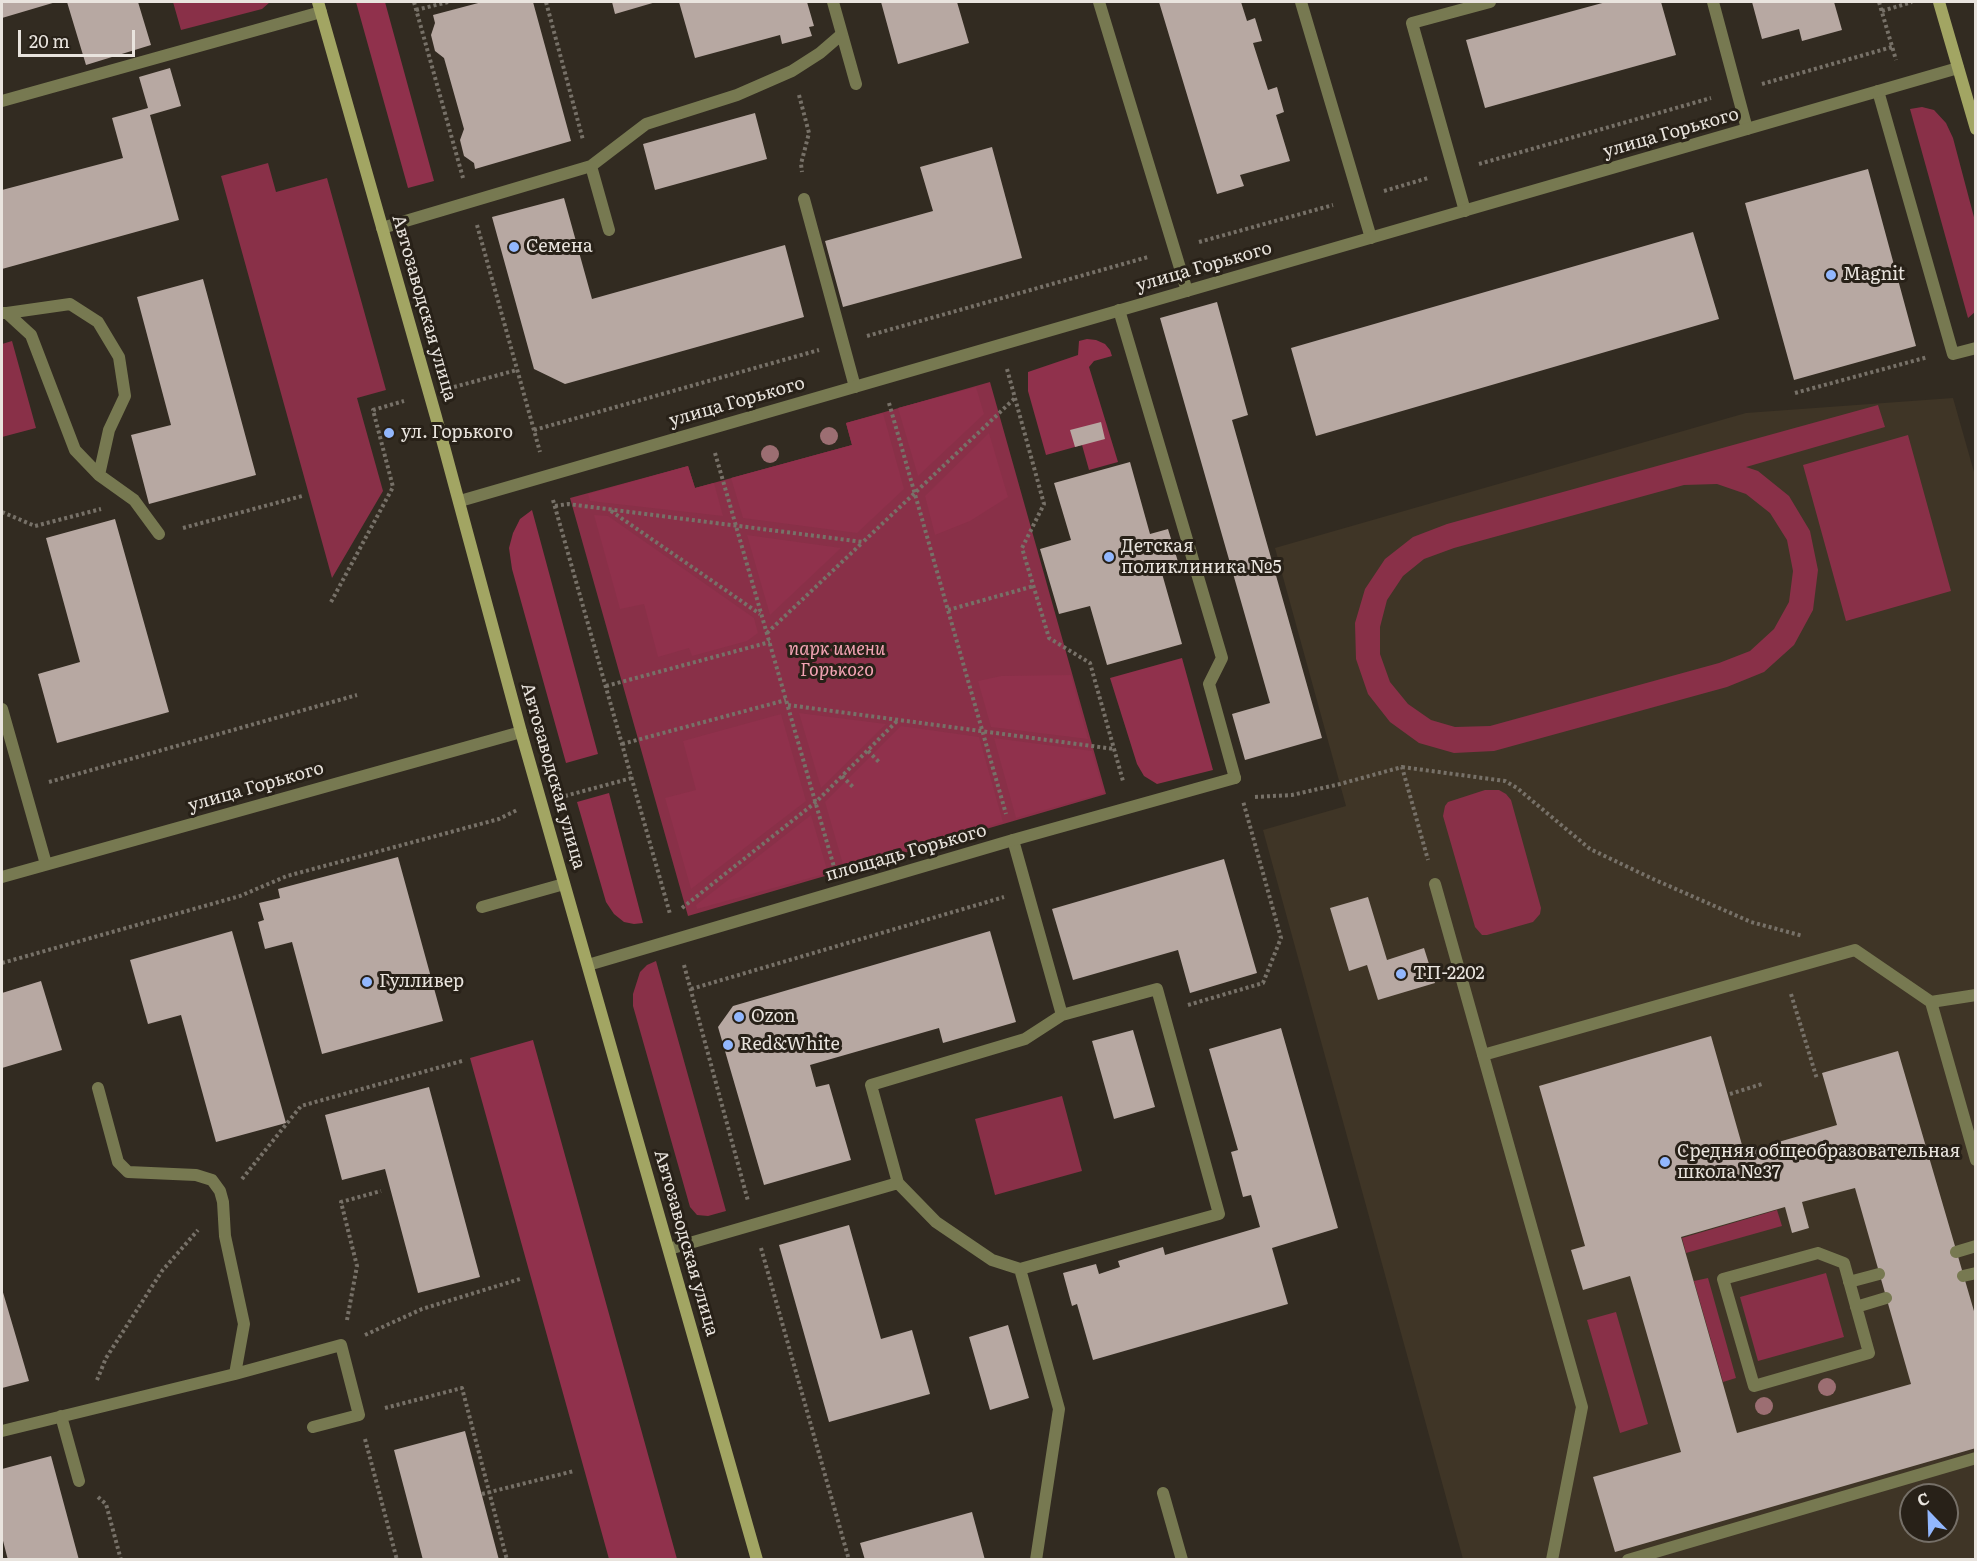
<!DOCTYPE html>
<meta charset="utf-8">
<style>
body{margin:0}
#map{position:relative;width:1977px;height:1561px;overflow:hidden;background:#322b21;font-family:Literata,serif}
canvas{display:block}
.frame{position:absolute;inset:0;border:3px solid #e9e4de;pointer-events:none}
.north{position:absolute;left:1899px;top:1483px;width:60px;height:60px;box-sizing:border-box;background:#282118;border:2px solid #756f67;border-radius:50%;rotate:337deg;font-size:16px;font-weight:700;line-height:24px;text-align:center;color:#e9e4de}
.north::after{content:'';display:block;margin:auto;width:21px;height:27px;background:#92b7fd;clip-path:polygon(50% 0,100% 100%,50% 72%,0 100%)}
.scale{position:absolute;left:18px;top:30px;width:117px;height:27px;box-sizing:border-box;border:3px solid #e9e4de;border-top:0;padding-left:8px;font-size:18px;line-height:21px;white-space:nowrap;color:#e9e4de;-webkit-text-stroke:4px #282118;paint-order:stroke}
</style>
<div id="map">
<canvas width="1977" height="1561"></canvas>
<div class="frame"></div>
<div class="north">С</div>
<div class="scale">20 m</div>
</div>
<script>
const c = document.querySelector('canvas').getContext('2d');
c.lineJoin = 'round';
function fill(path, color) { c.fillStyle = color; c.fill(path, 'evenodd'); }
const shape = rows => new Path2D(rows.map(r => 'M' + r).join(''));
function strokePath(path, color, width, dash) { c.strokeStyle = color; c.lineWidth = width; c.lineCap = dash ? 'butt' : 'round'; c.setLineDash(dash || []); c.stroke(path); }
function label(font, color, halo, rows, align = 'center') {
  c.font = font + ' Literata,serif'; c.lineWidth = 6; c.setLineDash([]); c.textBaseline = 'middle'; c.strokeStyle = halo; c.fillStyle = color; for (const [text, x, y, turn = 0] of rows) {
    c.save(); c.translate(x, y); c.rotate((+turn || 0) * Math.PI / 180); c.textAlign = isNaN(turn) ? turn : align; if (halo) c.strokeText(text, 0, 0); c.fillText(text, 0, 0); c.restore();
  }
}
const built = shape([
 [1953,398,1976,479,1975,1559,1463,1559,1263,830,1346,806,1275,548,1746,413],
 [1911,1495,1947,1495,1947,1531,1911,1531]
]);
const green = shape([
 [173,2,270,2,262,9,181,30],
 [1922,107,1934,110,1946,123,1953,138,1975,221,1975,312,1968,318,1910,109],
 [268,163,276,192,327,178,386,390,357,398,383,491,332,578,221,176],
 [12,341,36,428,2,437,2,344],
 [990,382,1106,794,688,916,570,498,688,466,695,488,852,445,846,423],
 [1878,405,1885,427,1746,467,1758,471,1789,496,1810,531,1818,570,1813,610,1794,645,1764,672,1727,687,1494,751,1454,753,1419,743,1390,722,1368,694,1356,659,1355,623,1365,589,1385,559,1413,537,1447,524],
 [1717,484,1746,494,1770,513,1787,540,1793,571,1789,602,1774,629,1750,651,1719,663,1490,726,1455,727,1431,720,1408,704,1390,682,1380,654,1380,627,1387,600,1403,576,1424,559,1454,548,1684,485],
 [1908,435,1951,591,1846,621,1803,465],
 [1485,790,1499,790,1506,794,1511,800,1541,908,1540,914,1533,922,1487,935,1482,935,1475,927,1443,816,1445,806,1448,802],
 [656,961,726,1211,708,1216,697,1215,690,1207,633,1006,633,994,640,972,647,965],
 [1062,1096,1082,1171,995,1195,975,1119],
 [1777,1210,1782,1226,1686,1253,1682,1238],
 [1826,1273,1844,1337,1758,1361,1740,1297],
 [1708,1278,1736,1378,1723,1382,1694,1281],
 [1616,1312,1648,1424,1620,1433,1587,1320]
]);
const forest = shape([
 [356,2,385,2,434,181,408,188],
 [1087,339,1096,340,1105,344,1110,350,1112,356,1094,361,1089,367,1118,462,1089,470,1082,445,1046,455,1028,391,1028,372,1078,355,1079,341],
 [976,387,984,414,918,476,898,408],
 [883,413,904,489,857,533,743,518,731,478,852,445,846,423],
 [989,433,1008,497,970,521,935,535,925,496],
 [688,466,695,488,714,483,723,516,590,501,588,494],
 [532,510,598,754,566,763,512,569,509,548,513,533,520,519],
 [594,515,608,516,754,618,758,633,747,641,692,656,689,648,658,657,644,604,620,609],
 [747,535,841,548,770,615],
 [1182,658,1213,770,1157,784,1144,776,1137,764,1110,678],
 [1071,675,1088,739,991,727,978,681,1001,676],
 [799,713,886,724,821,788],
 [781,714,806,801,691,889,665,798,696,790,683,741],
 [901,726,979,737,1003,822,844,868,825,802],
 [994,738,1092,751,1104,793,1016,818],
 [609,793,643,923,634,924,624,922,614,914,606,902,577,802],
 [811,815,828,873,697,909,696,905],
 [533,1040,677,1559,609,1559,470,1058]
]);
const building = shape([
 [2,2,56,2,2,18],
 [67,2,138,2,151,45,86,65],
 [482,2,533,2,571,141,475,169,474,163,464,156,460,140,464,129,444,58,435,51,431,35,435,23,433,15],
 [612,2,656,2,615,14],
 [679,2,807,2,814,26,809,27,812,36,782,44,780,35,695,58],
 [881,2,957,2,969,43,898,64],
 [1159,2,1241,2,1247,21,1255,18,1262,41,1253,43,1268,90,1277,87,1284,112,1276,115,1290,161,1240,175,1244,186,1217,194],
 [1606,2,1661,2,1676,55,1485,108,1466,40],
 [1752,2,1834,2,1842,30,1802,41,1799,29,1762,39],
 [170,68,181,106,150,115,179,220,2,269,2,190,123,158,112,118,148,108,139,77],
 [755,113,767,159,655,190,643,144],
 [992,147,1022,258,843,307,825,241,933,211,920,167],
 [1868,169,1916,346,1794,380,1745,203],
 [564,198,592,299,785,245,804,317,565,384,534,369,492,217],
 [1693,232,1719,319,1316,436,1291,348],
 [203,279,256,475,149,504,131,435,171,425,137,297],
 [1217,302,1248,415,1232,420,1322,738,1245,760,1232,714,1270,703,1160,318],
 [1101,422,1105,439,1075,447,1070,430],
 [1130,462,1150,534,1168,529,1179,565,1161,570,1182,644,1107,665,1090,606,1059,614,1040,549,1071,540,1054,483],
 [115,519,169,712,57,743,38,674,80,662,46,538],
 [398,857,443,1021,322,1054,292,942,265,949,258,922,264,920,259,903,280,898,278,889],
 [1224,859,1257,973,1190,993,1178,950,1073,980,1052,909],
 [1368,897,1387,960,1424,948,1435,983,1378,1000,1367,965,1349,971,1330,908],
 [232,931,286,1123,216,1142,181,1015,148,1024,130,960],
 [990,931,1016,1022,943,1043,939,1028,810,1065,816,1087,829,1084,851,1160,764,1185,718,1027,733,1006],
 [41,981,62,1050,2,1068,2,993],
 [1281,1028,1338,1228,1272,1248,1288,1304,1093,1360,1077,1304,1072,1306,1063,1273,1096,1264,1099,1274,1120,1267,1118,1261,1163,1247,1165,1255,1260,1227,1251,1195,1243,1197,1231,1152,1238,1150,1209,1049],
 [1133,1030,1155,1107,1114,1119,1092,1041],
 [1711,1036,1744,1152,1837,1125,1822,1073,1898,1051,1976,1318,1976,1448,1615,1552,1593,1477,1681,1452,1630,1276,1583,1290,1571,1250,1585,1246,1539,1086],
 [1855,1188,1911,1384,1737,1433,1681,1237,1785,1207,1792,1233,1809,1228,1802,1202],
 [429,1087,480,1277,418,1293,385,1169,342,1180,325,1115],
 [849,1225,881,1339,912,1330,930,1394,829,1422,779,1245],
 [2,1289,29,1381,2,1388],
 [1008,1325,1029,1398,990,1410,969,1337],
 [465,1431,499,1560,423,1560,394,1450],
 [51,1456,79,1560,8,1560,2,1537,2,1469],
 [972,1512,985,1560,865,1560,860,1543]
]);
const path = shape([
 [414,2,463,178],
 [546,2,583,140],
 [1879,2,1896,60],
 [416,10,448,2],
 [1882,11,1912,2],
 [1762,84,1892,47],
 [799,95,809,133,801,164,802,172],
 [1479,164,1711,98],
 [1384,191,1428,178],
 [477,225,540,452],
 [1199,242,1333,205],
 [867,336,1148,257],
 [1007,369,1044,504,1022,548,1049,638,1090,663,1123,781],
 [454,387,517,370],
 [1795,393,1928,357],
 [889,403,1006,814],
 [534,430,819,350],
 [715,453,834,867],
 [553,500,670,914],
 [555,506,568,504,863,542,1015,398],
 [611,511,760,614],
 [2,512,35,526,101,509],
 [183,528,302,496],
 [331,602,393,487,373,410,404,401],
 [948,610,1034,586],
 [767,633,862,543],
 [606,686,770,642],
 [788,705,1114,749],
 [622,744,786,700],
 [868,751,880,763],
 [1402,767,1505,781,1517,788,1590,849,1653,879,1751,922,1803,936],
 [842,776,854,788],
 [49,782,357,695],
 [565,796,632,778],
 [1255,797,1292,795,1340,784,1402,767,1428,860],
 [682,908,816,802,898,720],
 [2,963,240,896,287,876,499,819,517,810],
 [684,965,748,1201],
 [691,989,1004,897],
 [1791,994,1817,1079],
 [1188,1005,1263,983,1281,938,1243,801],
 [1730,1094,1762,1084],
 [242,1179,301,1106,462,1061],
 [761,1248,849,1560],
 [347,1320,357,1266,341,1202,381,1191],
 [365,1335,422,1309,520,1279],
 [97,1380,106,1358,162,1271,198,1230],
 [385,1408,462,1388,507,1560],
 [365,1439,397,1560],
 [482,1494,574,1471],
 [98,1497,106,1504,121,1560]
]);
const lane = shape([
 [1099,2,1187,291],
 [1301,2,1371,238],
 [1713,2,1747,129],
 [842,34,856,84],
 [1878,91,1953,354,1976,348],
 [2,101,321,12],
 [591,166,609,230],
 [804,199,855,387],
 [1465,211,1412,23,1490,2],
 [382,228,591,166,646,124,737,95,792,71,820,53,842,34,833,2],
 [1119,310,1222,658,1209,684,1235,778],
 [2,313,7,313,31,335,75,450,99,475,134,500,159,534],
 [7,313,70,304,98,322,119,357,125,396,109,430,99,475],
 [2,709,46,864],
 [1013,840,1062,1015],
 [1435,884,1582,1407,1552,1560],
 [482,907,564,884],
 [1931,1002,1976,1160],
 [1483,1055,1855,950,1931,1002,1976,995],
 [898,1183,871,1085,1025,1039,1062,1015,1157,989,1219,1214,1020,1269,1059,1409,1036,1560],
 [669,1249,898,1183,936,1222,992,1260,1020,1269],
 [1956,1252,1976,1246],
 [1818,1253,1844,1263,1869,1353,1754,1386,1723,1279,1818,1253],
 [1963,1276,1976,1273],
 [1849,1282,1879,1274],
 [1856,1307,1886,1298],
 [235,1374,341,1345,359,1415,313,1427],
 [61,1416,79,1481],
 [2,1431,235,1374,244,1324,225,1236,223,1202,220,1191,212,1180,196,1175,128,1172,118,1162,98,1088],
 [1163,1493,1182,1560],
 [1628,1560,1976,1458]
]);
const street = shape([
 [460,501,1958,68],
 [2,877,521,732],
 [588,965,1013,840,1235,778]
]);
const secondary = shape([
 [318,2,436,417,521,732,757,1560],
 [1939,2,1976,129]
]);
const trees = [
 [829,436],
 [770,454],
 [1827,1387],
 [1764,1406]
];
const markers = [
 [514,247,6,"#92b7fd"],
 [1831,275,6,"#92b7fd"],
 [389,433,6,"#92b7fd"],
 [1109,557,6,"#92b7fd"],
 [1401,974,6,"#92b7fd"],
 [367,982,6,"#92b7fd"],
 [739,1017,6,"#92b7fd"],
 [728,1045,6,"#92b7fd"],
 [1665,1162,6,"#92b7fd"]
];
const streetNames = [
 ["улица Горького",1671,133,-16],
 ["улица Горького",1204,267,-16],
 ["Автозаводская улица",424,308,74],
 ["улица Горького",737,402,-16],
 ["Автозаводская улица",553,776,74],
 ["улица Горького",256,787,-16],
 ["площадь Горького",906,853,-16],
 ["Автозаводская улица",686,1243,74]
];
const poiNames = [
 ["Семена",526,247],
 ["Magnit",1843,275],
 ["ул. Горького",401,433],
 ["Детская",1121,547],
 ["поликлиника №5",1121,568],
 ["ТП-2202",1413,974],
 ["Гулливер",379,982],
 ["Ozon",751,1017],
 ["Red&White",740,1045],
 ["Средняя общеобразовательная",1677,1152],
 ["школа №37",1677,1173]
];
const parkNames = [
 ["парк имени",837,650],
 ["Горького",837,671]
];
fill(built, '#3f3526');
fill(green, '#893048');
fill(forest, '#90314c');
fill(building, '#b7a8a2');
strokePath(path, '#777168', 4, [3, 3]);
strokePath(lane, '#777951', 12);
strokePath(street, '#777951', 12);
strokePath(secondary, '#a2a563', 12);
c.fillStyle = '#9c6e72';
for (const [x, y] of trees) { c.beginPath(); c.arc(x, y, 9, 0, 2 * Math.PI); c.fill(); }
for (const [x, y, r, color] of markers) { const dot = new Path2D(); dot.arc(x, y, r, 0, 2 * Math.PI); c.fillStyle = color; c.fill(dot); strokePath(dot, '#282118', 2); }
label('18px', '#e9e4de', '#282118', streetNames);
label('18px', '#e9e4de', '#282118', poiNames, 'left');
label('italic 18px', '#f3a4b4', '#282118', parkNames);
</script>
